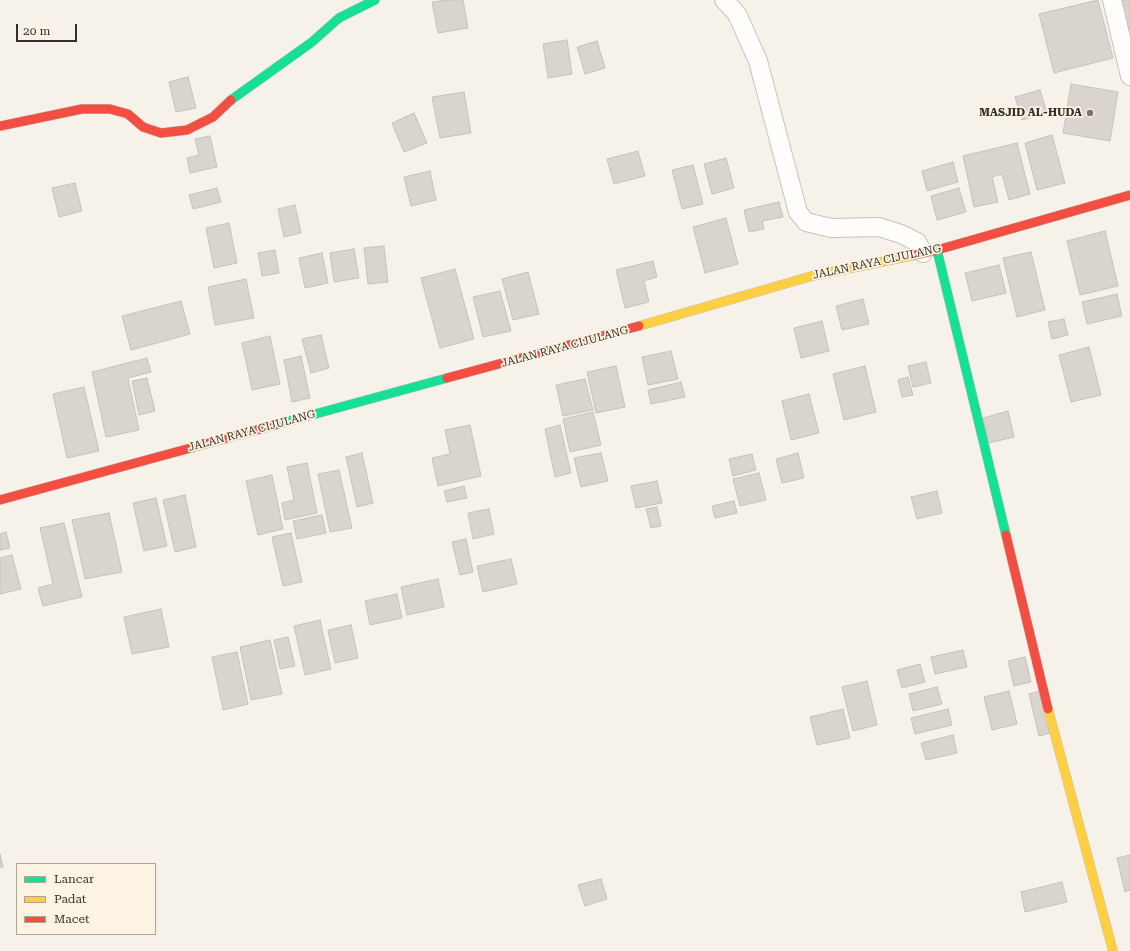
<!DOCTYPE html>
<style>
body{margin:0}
#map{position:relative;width:1130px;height:951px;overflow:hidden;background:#f7f2e9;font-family:"Roboto Serif",serif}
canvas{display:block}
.legend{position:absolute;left:16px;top:863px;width:140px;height:72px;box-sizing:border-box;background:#fdf3e3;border:1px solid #aca599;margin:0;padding:5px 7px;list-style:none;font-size:12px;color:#332f29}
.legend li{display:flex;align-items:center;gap:8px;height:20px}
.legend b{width:20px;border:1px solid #aca599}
.scale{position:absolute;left:16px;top:24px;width:61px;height:18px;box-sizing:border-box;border:2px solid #332f29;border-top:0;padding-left:5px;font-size:12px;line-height:14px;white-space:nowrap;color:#332f29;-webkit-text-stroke:3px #fdf3e3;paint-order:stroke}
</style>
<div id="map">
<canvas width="1130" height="951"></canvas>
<ul class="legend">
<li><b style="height:5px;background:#16e098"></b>Lancar</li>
<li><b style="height:5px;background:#ffcf43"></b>Padat</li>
<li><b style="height:5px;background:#f24e42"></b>Macet</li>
</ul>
<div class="scale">20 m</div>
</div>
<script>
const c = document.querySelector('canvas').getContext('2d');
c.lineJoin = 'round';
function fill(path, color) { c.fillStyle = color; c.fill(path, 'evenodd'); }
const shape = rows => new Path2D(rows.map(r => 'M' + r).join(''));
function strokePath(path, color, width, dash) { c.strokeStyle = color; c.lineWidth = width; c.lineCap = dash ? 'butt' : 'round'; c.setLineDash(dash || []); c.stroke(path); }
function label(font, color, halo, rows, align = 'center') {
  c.font = font + ' "Roboto Serif",serif'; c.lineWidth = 3.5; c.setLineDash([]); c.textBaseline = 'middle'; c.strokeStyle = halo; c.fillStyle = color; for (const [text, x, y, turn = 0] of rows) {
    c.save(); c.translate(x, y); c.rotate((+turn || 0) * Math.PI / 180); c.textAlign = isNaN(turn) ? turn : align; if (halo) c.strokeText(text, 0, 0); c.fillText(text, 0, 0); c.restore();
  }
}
const building = shape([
 [446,0,463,0,468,28,438,33,432,2,446,0],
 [1098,0,1113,58,1054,73,1039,14,1098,0],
 [1118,0,1130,0,1130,48,1118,0],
 [567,40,572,74,548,78,543,44,567,40],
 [597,41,605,68,585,74,577,47,597,41],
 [188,77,196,108,176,112,169,82,188,77],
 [1071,84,1118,92,1110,141,1063,133,1071,84],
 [1040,90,1047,113,1022,120,1015,97,1040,90],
 [464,92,471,133,440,138,432,97,464,92],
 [414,113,427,143,404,152,392,123,414,113],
 [1052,135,1065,183,1037,190,1025,143,1052,135],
 [210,136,217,167,190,173,187,158,199,155,195,139,210,136],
 [1017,143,1030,194,1009,200,1002,174,992,177,998,202,974,207,963,156,1017,143],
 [638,151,645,176,614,184,607,159,638,151],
 [726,158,734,188,712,194,704,164,726,158],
 [953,162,958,182,927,191,922,171,953,162],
 [693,165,703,204,682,209,672,170,693,165],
 [430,171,436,200,411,206,404,177,430,171],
 [75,183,82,211,59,217,52,188,75,183],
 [217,188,221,202,193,209,189,195,217,188],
 [959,188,966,212,937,220,931,196,959,188],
 [779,202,783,217,762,221,764,229,749,232,744,210,779,202],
 [295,205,301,233,284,237,278,209,295,205],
 [726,218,738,264,705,273,693,227,726,218],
 [229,223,237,263,214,268,206,228,229,223],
 [1105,231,1118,286,1080,295,1067,241,1105,231],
 [384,246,388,282,368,284,364,248,384,246],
 [354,249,359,278,334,282,330,253,354,249],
 [275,250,279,273,262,276,258,253,275,250],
 [1031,252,1045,310,1017,317,1003,258,1031,252],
 [322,253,328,283,305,288,299,258,322,253],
 [653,261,657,277,644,281,649,302,625,308,616,270,653,261],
 [999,265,1006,293,972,301,965,273,999,265],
 [455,269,474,339,440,348,421,278,455,269],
 [528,272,539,314,513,320,502,279,528,272],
 [246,279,254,318,215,325,208,287,246,279],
 [500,291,511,331,483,337,473,297,500,291],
 [1117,294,1122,316,1087,324,1082,302,1117,294],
 [863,299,869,324,842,330,836,306,863,299],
 [181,301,190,334,131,350,122,316,181,301],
 [1064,319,1068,335,1052,339,1048,322,1064,319],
 [822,321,829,351,801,358,794,328,822,321],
 [321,335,329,368,311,373,302,339,321,335],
 [270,336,280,384,252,390,242,343,270,336],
 [1089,347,1101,395,1071,402,1059,355,1089,347],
 [671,351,678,379,648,385,642,357,671,351],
 [301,356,310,398,292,402,284,360,301,356],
 [147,358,151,372,128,378,139,430,106,437,92,372,147,358],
 [926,362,931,383,913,387,908,366,926,362],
 [616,366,625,407,596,413,587,372,616,366],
 [865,366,876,412,844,420,833,374,865,366],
 [908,377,913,395,902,397,898,380,908,377],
 [147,378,155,411,139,415,132,381,147,378],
 [585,379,593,410,563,416,556,385,585,379],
 [681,382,685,397,651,404,648,390,681,382],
 [84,387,99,451,67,458,53,394,84,387],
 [809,394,819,433,791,440,782,401,809,394],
 [1008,411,1014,437,989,443,983,418,1008,411],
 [593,412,601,445,570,452,563,419,593,412],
 [470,425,481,476,438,486,432,458,450,454,445,430,470,425],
 [560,425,571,473,555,477,545,429,560,425],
 [362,453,373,503,357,507,346,457,362,453],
 [601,453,608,481,581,487,574,458,601,453],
 [798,453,804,478,782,483,776,459,798,453],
 [752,454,756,470,733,476,729,459,752,454],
 [307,463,317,513,285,520,282,503,294,500,287,467,307,463],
 [339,470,352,528,330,532,318,474,339,470],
 [759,473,766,500,740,506,733,479,759,473],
 [272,475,283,529,258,535,246,481,272,475],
 [657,481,662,503,636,508,631,486,657,481],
 [464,486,467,498,447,502,444,491,464,486],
 [937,491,942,513,917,519,911,497,937,491],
 [185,495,196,547,175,552,163,500,185,495],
 [156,498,167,546,144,551,133,503,156,498],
 [734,501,737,513,715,518,712,506,734,501],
 [657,507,661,526,651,528,646,509,657,507],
 [489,509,494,534,473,539,468,513,489,509],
 [109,513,122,572,85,579,72,520,109,513],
 [322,515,326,533,297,539,293,521,322,515],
 [64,523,82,597,43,606,38,588,53,584,40,528,64,523],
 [6,532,10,548,0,550,0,534,6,532],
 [291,533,302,582,283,586,272,537,291,533],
 [466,539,473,572,460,575,452,542,466,539],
 [12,555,21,589,0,594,0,558,12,555],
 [511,559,517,584,483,592,477,566,511,559],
 [438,579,444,607,407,615,401,587,438,579],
 [397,594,402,618,370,625,365,601,397,594],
 [161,609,169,647,132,654,124,617,161,609],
 [320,620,331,669,305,675,294,626,320,620],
 [351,625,358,658,335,663,328,630,351,625],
 [288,637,295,666,280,669,274,640,288,637],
 [270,640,282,694,251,700,240,647,270,640],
 [963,650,967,667,935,674,931,657,963,650],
 [237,652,248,704,223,710,212,657,237,652],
 [1025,657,1031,682,1014,686,1008,661,1025,657],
 [920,664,925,682,902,688,897,670,920,664],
 [867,681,877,725,853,731,842,687,867,681],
 [937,687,942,704,913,711,909,694,937,687],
 [1044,690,1054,732,1039,736,1029,694,1044,690],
 [1009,691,1017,724,992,730,984,697,1009,691],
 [843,709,850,738,817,745,810,717,843,709],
 [948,709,952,725,915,734,911,718,948,709],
 [953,735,957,753,926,760,921,743,953,735],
 [0,854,3,867,0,867,0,854],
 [1130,855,1130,890,1125,892,1117,858,1130,855],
 [601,879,607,899,585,906,578,885,601,879],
 [1062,882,1067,902,1025,912,1021,892,1062,882]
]);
const street = shape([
 [724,0,737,14,758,61,798,212,806,222,831,228,879,227,901,234,917,242,923,253],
 [1112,0,1130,76]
]);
const fast = shape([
 [231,100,312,42,339,18,375,0],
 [937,250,1006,535],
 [275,425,447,378]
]);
const slow = shape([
 [639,326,812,276,915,255],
 [1048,709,1113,951]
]);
const jam = shape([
 [0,126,82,109,110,109,128,114,143,127,161,133,187,130,213,117,231,100],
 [915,255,937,250,1130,195],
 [447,378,639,326],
 [0,500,275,425],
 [1006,535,1048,709]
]);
const markers = [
 [1090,113,4,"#78736c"]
];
const poiNames = [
 ["MASJID AL-HUDA",1082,113]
];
const streetNames = [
 ["JALAN RAYA CIJULANG",877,262,-12],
 ["JALAN RAYA CIJULANG",565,347,-15],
 ["JALAN RAYA CIJULANG",252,431,-15]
];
fill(building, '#d9d5ce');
strokePath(building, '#c6c2bb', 1);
strokePath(street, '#c6c2bb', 20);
strokePath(fast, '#c6c2bb', 10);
strokePath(slow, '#c6c2bb', 10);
strokePath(jam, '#c6c2bb', 10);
strokePath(street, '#fefdfc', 18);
strokePath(fast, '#16e098', 9);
strokePath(slow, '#ffcf43', 9);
strokePath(jam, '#f24e42', 9);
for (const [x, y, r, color] of markers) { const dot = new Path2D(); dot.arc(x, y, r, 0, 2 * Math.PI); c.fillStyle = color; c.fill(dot); strokePath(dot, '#fdf3e3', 1.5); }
label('bold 11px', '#332f29', '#fdf3e3', poiNames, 'right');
label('11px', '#332f29', '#fdf3e3', streetNames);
</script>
